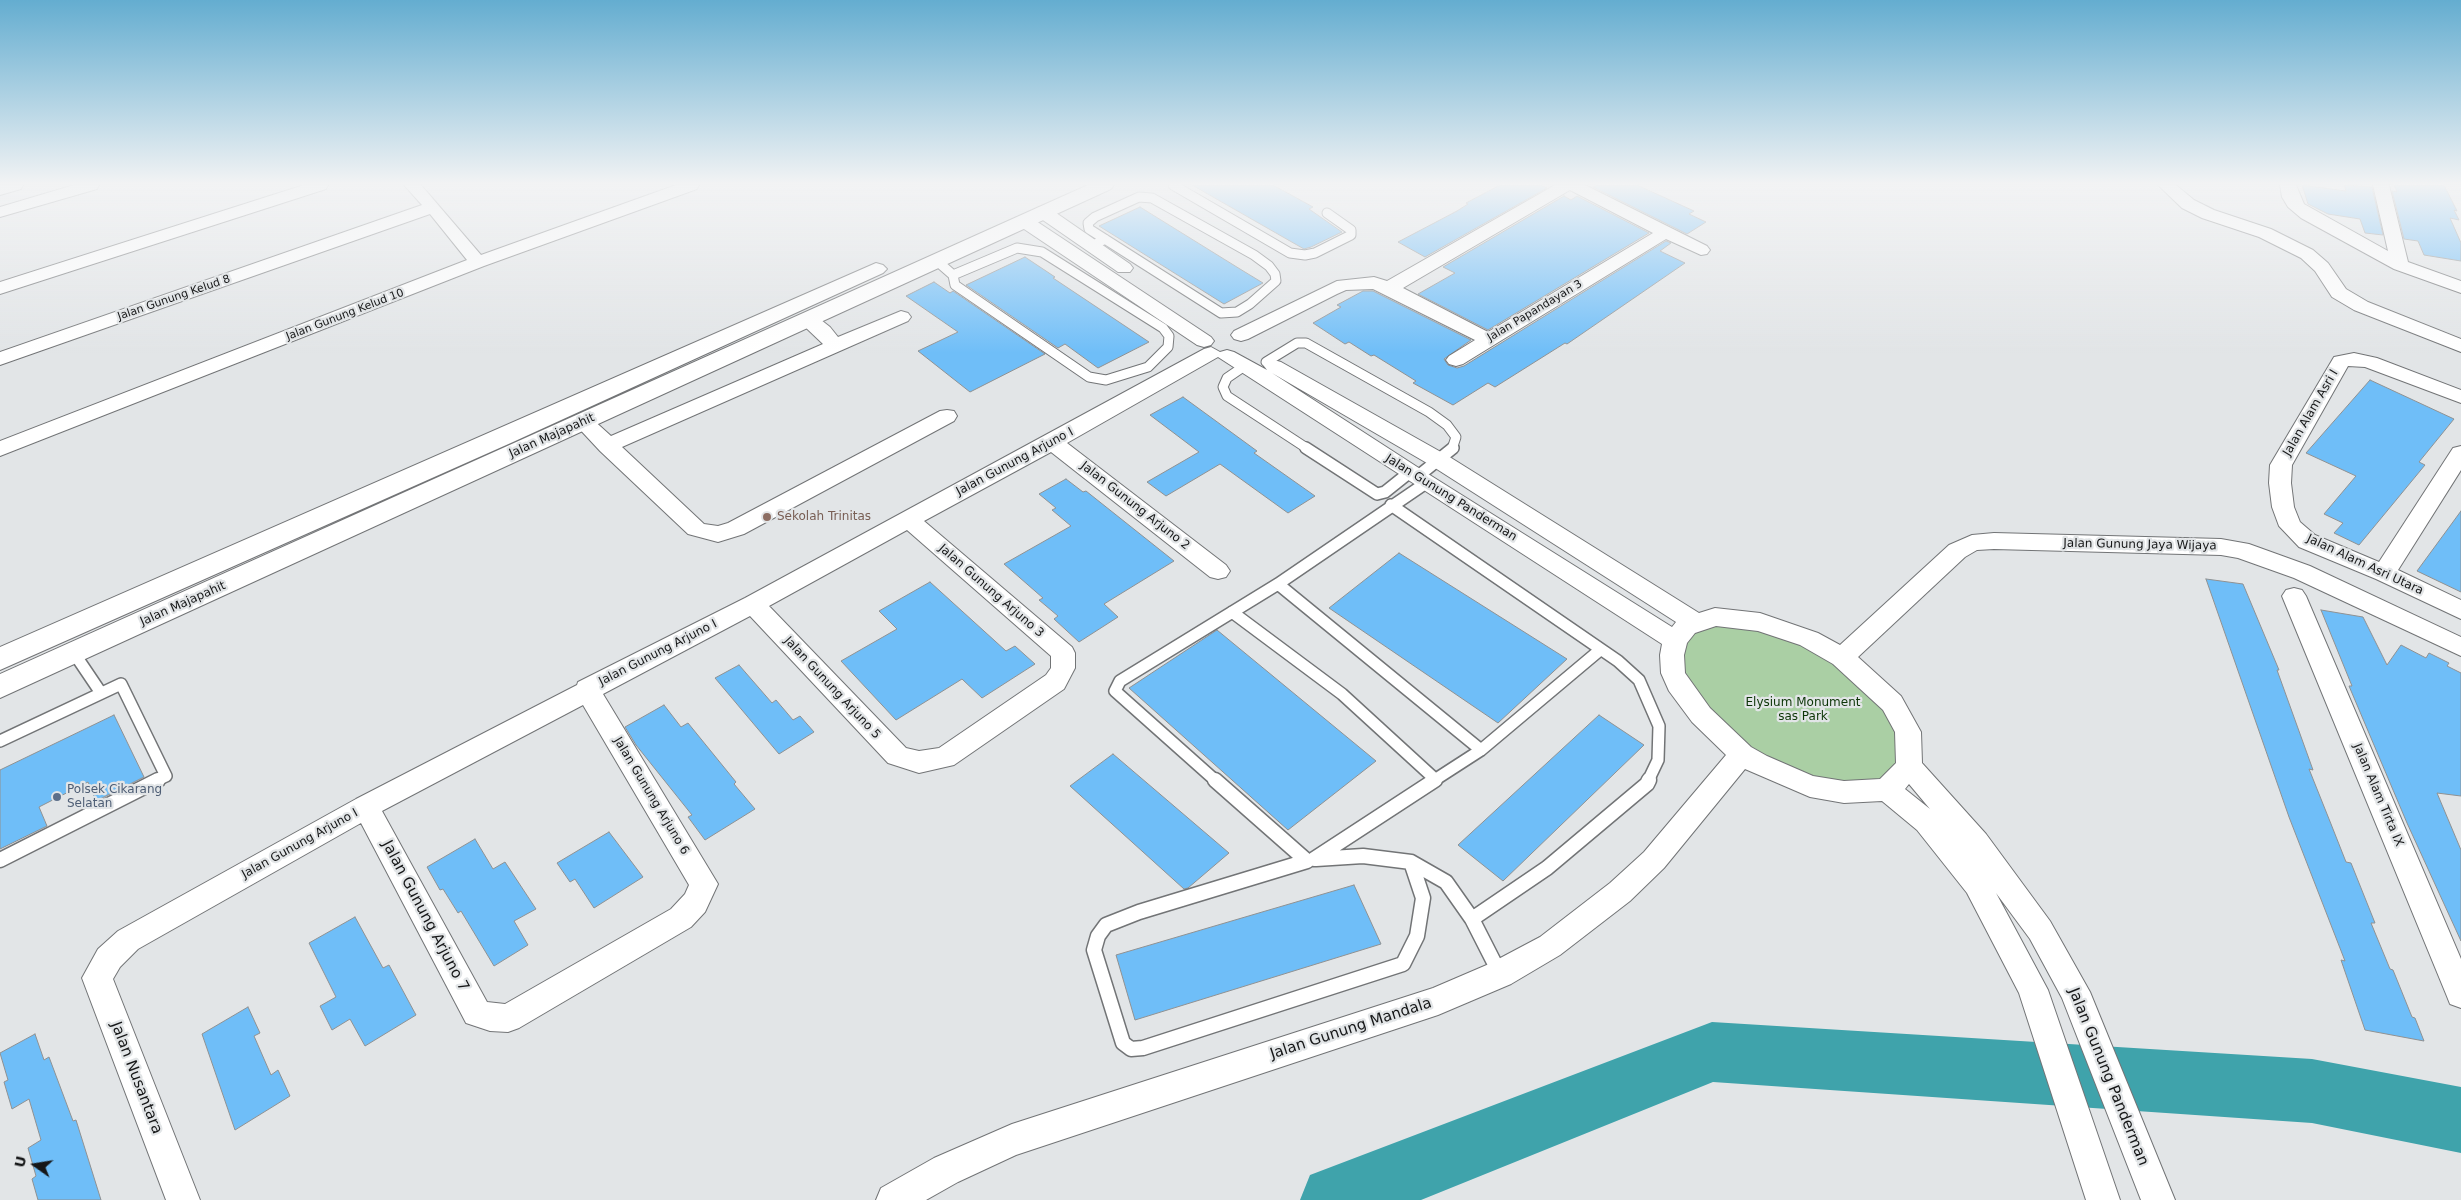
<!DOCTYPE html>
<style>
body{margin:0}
#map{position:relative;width:2461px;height:1200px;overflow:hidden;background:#e2e5e7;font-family:"DejaVu Sans",sans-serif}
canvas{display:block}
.north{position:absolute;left:10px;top:1140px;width:50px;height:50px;-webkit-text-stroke:4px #e2e5e7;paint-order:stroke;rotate:283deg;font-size:14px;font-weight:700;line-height:20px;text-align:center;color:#161718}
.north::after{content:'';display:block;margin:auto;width:18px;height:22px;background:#161718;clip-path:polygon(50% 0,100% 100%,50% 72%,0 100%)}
</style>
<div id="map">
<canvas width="2461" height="1200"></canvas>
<div class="north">U</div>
</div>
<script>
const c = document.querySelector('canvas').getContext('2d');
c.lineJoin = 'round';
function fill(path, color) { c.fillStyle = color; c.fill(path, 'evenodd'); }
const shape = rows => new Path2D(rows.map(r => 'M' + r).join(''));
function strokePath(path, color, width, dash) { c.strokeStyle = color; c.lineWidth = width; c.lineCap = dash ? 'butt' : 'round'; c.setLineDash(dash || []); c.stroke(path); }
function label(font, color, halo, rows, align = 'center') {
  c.font = font + ' "DejaVu Sans",sans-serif'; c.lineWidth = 4.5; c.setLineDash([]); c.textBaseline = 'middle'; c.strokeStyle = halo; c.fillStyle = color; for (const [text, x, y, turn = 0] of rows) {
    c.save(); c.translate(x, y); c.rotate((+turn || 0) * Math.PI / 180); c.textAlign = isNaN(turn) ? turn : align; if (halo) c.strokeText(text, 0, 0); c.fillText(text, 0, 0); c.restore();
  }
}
const green = shape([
 [1719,621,1767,628,1842,659,1905,731,1905,769,1886,788,1813,783,1744,750,1684,685,1676,656,1688,628]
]);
const river = shape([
 [1712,1022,2312,1059,2461,1087,2461,1153,2312,1123,1713,1082,1421,1200,1300,1200,1310,1175,1712,1022]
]);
const building = shape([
 [1192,185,1273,185,1313,207,1309,209,1342,232,1311,247,1304,249,1192,185],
 [1500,185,1541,185,1547,188,1425,257,1398,242,1457,211,1468,204,1466,203,1500,185],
 [1597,185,1637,185,1694,211,1689,214,1706,222,1687,234,1593,187,1597,185],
 [2302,185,2346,191,2344,185,2372,187,2383,235,2365,233,2360,219,2328,214,2308,204,2302,185],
 [2394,185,2444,185,2457,211,2454,210,2459,220,2450,218,2461,243,2461,261,2424,255,2418,241,2404,239,2392,191,2397,192,2394,185],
 [1564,196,1571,200,1577,196,1649,233,1488,330,1418,294,1455,273,1443,267,1564,196],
 [1140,207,1240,269,1263,283,1224,304,1099,226,1140,207],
 [1666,241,1671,243,1660,251,1685,263,1567,344,1565,343,1495,387,1488,383,1453,405,1413,383,1416,381,1374,355,1371,356,1349,342,1345,344,1313,323,1341,307,1337,305,1363,291,1373,291,1471,340,1444,359,1448,365,1457,368,1464,366,1666,241],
 [1025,257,1055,277,1053,278,1149,342,1098,368,1065,344,1058,348,966,285,1025,257],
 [934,282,950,293,953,291,1045,354,970,392,918,351,958,332,906,296,934,282],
 [2370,380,2454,419,2419,462,2425,465,2359,545,2334,533,2343,523,2324,514,2356,476,2306,453,2370,380],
 [1183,397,1257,451,1254,453,1315,496,1288,513,1220,464,1166,496,1147,482,1199,452,1150,415,1183,397],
 [1066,479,1083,492,1086,491,1174,561,1104,604,1118,617,1079,642,1054,619,1058,616,1039,600,1043,598,1004,564,1071,526,1052,510,1056,508,1039,494,1066,479],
 [2461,511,2461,592,2417,571,2461,511],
 [1399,553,1567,659,1498,723,1329,608,1399,553],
 [2206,579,2243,584,2279,670,2277,670,2313,770,2309,769,2331,824,2346,862,2351,863,2375,923,2371,923,2390,969,2393,970,2412,1017,2415,1018,2424,1041,2365,1030,2341,960,2345,961,2289,817,2206,579],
 [930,582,1006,651,1015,646,1035,664,982,698,962,679,896,720,841,661,897,629,879,611,930,582],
 [2321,610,2363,617,2387,665,2401,645,2426,658,2429,653,2449,663,2447,666,2461,673,2461,796,2437,793,2461,850,2461,941,2407,823,2349,686,2352,686,2321,610],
 [1217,630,1376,761,1288,830,1129,688,1217,630],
 [739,665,772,703,776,700,793,720,800,716,814,732,779,754,715,678,739,665],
 [664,705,681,727,688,723,736,782,734,784,755,809,705,840,688,817,692,815,636,745,625,727,664,705],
 [114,715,144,777,96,801,88,782,39,807,47,826,0,849,0,770,114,715],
 [1599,715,1644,745,1503,881,1458,845,1599,715],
 [1113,754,1229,853,1188,888,1184,889,1070,786,1113,754],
 [609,832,643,877,594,908,575,879,570,882,557,863,609,832],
 [475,839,493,869,505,862,536,909,514,921,528,945,494,966,461,911,458,913,443,889,440,890,427,867,475,839],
 [1354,885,1381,944,1135,1020,1116,955,1354,885],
 [355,917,383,968,389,965,416,1015,365,1046,350,1019,332,1030,320,1006,336,997,309,943,355,917],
 [248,1007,260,1033,254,1036,271,1075,278,1070,290,1096,235,1130,202,1034,248,1007],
 [35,1034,44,1060,49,1057,73,1121,76,1120,101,1200,38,1200,32,1179,36,1176,28,1148,41,1140,29,1099,12,1109,4,1082,8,1080,0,1053,35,1034]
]);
const serviceFar2 = shape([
 [1173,185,1290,253,1305,255,1315,253,1351,235,1351,230,1327,213],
 [1139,197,1152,198,1254,255,1269,266,1275,274,1276,281,1250,304,1237,312,1221,313,1089,229,1088,223,1095,217,1139,197],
 [1092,246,1105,239],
 [1017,248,1042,252,1163,328,1169,336,1168,347,1148,367,1106,380,1089,377,955,285,953,275,1017,248],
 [937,261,953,275],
 [1266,362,1297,343,1306,343,1429,412,1447,425,1456,437,1452,449],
 [1246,365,1227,378,1223,387,1227,396,1308,449]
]);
const serviceFar1 = shape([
 [1306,448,1377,494,1385,492,1410,472],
 [1417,477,1453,448],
 [1391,505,1618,661,1639,680,1659,726,1658,760,1648,781],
 [1278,584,1481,750],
 [1232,612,1342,694,1436,780],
 [74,653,101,693],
 [0,741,121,684,166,776,155,781],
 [1216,781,1115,691,1120,681,1278,584,1426,483],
 [1433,781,1481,750,1600,650]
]);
const service = shape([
 [1215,780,1307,861,1139,912,1106,925,1098,936,1094,950,1123,1043,1131,1049,1143,1048,1403,964,1417,936,1423,898,1411,862],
 [1314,859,1435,780],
 [1316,859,1363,856,1411,862,1446,882,1472,919,1500,974],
 [0,860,158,780],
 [1472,919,1547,868,1647,784,1649,780]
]);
const minor = shape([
 [0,185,23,185,21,189,0,195,0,185],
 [74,185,99,185,97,189,0,217,0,207,74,185],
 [304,185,328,185,326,189,0,294,0,282,304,185],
 [404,185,421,185,481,255,676,185,699,185,697,189,484,266,0,456,0,441,467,260,430,214,0,365,0,352,422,205,404,185],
 [1555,185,1585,185,1707,246,1710,250,1707,254,1701,255,1666,239,1463,364,1456,366,1449,364,1446,360,1449,356,1475,340,1373,289,1346,290,1337,294,1248,339,1241,341,1234,339,1231,335,1234,331,1337,281,1374,277,1387,281,1555,185],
 [1570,190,1653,233,1488,332,1403,288,1570,190],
 [2158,185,2176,185,2194,200,2214,210,2271,229,2313,250,2328,263,2346,289,2368,302,2461,339,2461,352,2354,310,2332,297,2315,271,2301,258,2259,237,2202,218,2182,208,2158,185],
 [2280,185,2296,185,2304,204,2388,251,2373,185,2389,185,2408,262,2461,281,2461,293,2394,269,2301,218,2288,207,2282,197,2280,185],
 [1043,207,1049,208,1130,264,1133,268,1130,272,1118,272,1037,216,1034,212,1037,208,1043,207],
 [1024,216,1030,217,1211,337,1214,341,1211,345,1204,347,1197,345,1018,225,1015,221,1018,217,1024,216],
 [901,311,908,313,911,317,908,321,622,447,704,524,718,526,728,523,940,411,947,410,954,411,957,416,954,421,744,534,718,542,688,534,600,451,573,422,576,417,583,415,590,417,611,436,823,344,802,324,799,320,802,316,816,316,830,327,838,337,901,311],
 [1211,347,1220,352,1227,350,1234,352,1267,370,1264,366,1267,362,1274,360,1281,362,1448,456,1699,613,1715,608,1760,613,1818,633,1840,645,1949,545,1972,535,1994,533,2221,539,2249,544,2310,566,2461,637,2461,656,2294,578,2238,558,2221,555,1994,549,1977,550,1965,557,1858,657,1901,696,1921,732,1922,763,1986,834,2050,921,2090,992,2175,1200,2141,1200,2062,998,2030,939,1996,893,2048,990,2120,1200,2086,1200,2019,993,1967,893,1917,830,1882,801,1844,803,1810,797,1745,769,1664,868,1630,901,1560,955,1511,984,1438,1015,1016,1155,958,1182,926,1200,876,1200,881,1188,934,1158,1012,1124,1433,988,1489,964,1540,937,1610,883,1644,852,1726,755,1692,722,1669,691,1661,673,1660,655,1662,644,1218,357,1067,443,1226,565,1230,571,1226,577,1218,579,1210,577,1051,452,924,521,1072,647,1075,653,1075,668,1064,689,954,765,919,773,888,763,750,616,603,694,718,884,705,912,691,927,519,1028,508,1032,490,1031,466,1023,361,823,138,949,120,967,113,979,200,1200,166,1200,82,978,98,949,118,931,356,799,577,685,578,682,745,598,1204,349,1211,347],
 [1272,373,1432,466,1676,622,1672,627,1425,472,1272,373],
 [907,530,1051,656,1051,668,1046,675,939,748,919,751,906,748,769,606,907,530],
 [1716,626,1758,631,1800,645,1833,664,1883,710,1895,732,1896,763,1880,779,1844,781,1813,776,1767,756,1751,747,1710,708,1685,673,1684,655,1687,643,1695,633,1716,626],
 [583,705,689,885,685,894,671,909,505,1004,487,1002,382,811,583,705],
 [1909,784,1930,809,1905,789,1909,784],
 [2354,353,2377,358,2461,390,2461,403,2365,367,2348,366,2292,465,2291,483,2294,507,2300,522,2315,535,2379,562,2453,448,2461,446,2461,470,2398,570,2461,600,2461,619,2376,579,2299,547,2279,526,2272,507,2269,483,2270,465,2334,357,2354,353],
 [2294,588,2302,590,2306,596,2461,959,2461,1008,2450,1004,2446,994,2282,596,2286,590,2294,588]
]);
const tertiary = shape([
 [1088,185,1114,185,1111,189,0,698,0,674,1088,185],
 [876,263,883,265,887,269,883,273,513,442,0,670,0,647,876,263]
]);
const markers = [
 [767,517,5,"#8d6e63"],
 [57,797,5,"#5c6f8a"]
];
const farStreetnames = [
 ["Jalan Gunung Kelud 8",174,298,-19],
 ["Jalan Papandayan 3",1535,311,-31],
 ["Jalan Gunung Kelud 10",345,315,-21]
];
const streetNames = [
 ["Jalan Alam Asri I",2311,413,-60],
 ["Jalan Majapahit",552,436,-24],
 ["Jalan Gunung Arjuno I",1015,462,-28],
 ["Jalan Gunung Panderman",1451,498,32],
 ["Jalan Gunung Arjuno 2",1135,506,38],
 ["Jalan Gunung Jaya Wijaya",2140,545,1],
 ["Jalan Alam Asri Utara",2365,565,25],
 ["Jalan Gunung Arjuno 3",991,591,41],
 ["Jalan Majapahit",183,604,-24],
 ["Jalan Gunung Arjuno I",658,653,-27],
 ["Jalan Gunung Arjuno 5",832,688,47],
 ["Jalan Alam Tirta IX",2378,795,67],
 ["Jalan Gunung Arjuno 6",651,796,59],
 ["Jalan Gunung Arjuno I",300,844,-29]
];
const educationNames = [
 ["Sekolah Trinitas",777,517]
];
const parkNames = [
 ["Elysium Monument",1803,703],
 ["sas Park",1803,717]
];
const serviceNames = [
 ["Polsek Cikarang",67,790],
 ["Selatan",67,804]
];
const nearStreetnames = [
 ["Jalan Gunung Arjuno 7",425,916,62],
 ["Jalan Gunung Mandala",1351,1029,-18],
 ["Jalan Gunung Panderman",2108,1077,68],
 ["Jalan Nusantara",136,1078,69]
];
fill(green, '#aacfa4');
fill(river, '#3fa3ab');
fill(building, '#6fbef8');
strokePath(building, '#8f9192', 1);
strokePath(serviceFar2, '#727476', 11);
strokePath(serviceFar1, '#727476', 14);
strokePath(service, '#727476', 17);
strokePath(minor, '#727476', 2);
strokePath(tertiary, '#727476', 2);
strokePath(serviceFar2, '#fff', 9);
strokePath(serviceFar1, '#fff', 11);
strokePath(service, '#fff', 14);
fill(minor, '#fff');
fill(tertiary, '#fff');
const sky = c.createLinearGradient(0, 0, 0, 353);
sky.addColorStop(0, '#64add0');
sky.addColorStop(0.52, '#f2f3f4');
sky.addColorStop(1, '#f2f3f400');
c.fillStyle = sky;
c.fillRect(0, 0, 2461, 353);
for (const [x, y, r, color] of markers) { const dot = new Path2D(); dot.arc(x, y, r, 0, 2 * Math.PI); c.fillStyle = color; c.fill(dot); strokePath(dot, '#e2e5e7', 2); }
label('11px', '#161718', '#e2e5e7', farStreetnames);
label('12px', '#161718', '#e2e5e7', streetNames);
label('12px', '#785e54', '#e2e5e7', educationNames, 'left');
label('12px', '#0c3506', '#e2e5e7', parkNames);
label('12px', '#4e5e75', '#e2e5e7', serviceNames, 'left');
label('15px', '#161718', '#e2e5e7', nearStreetnames);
</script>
